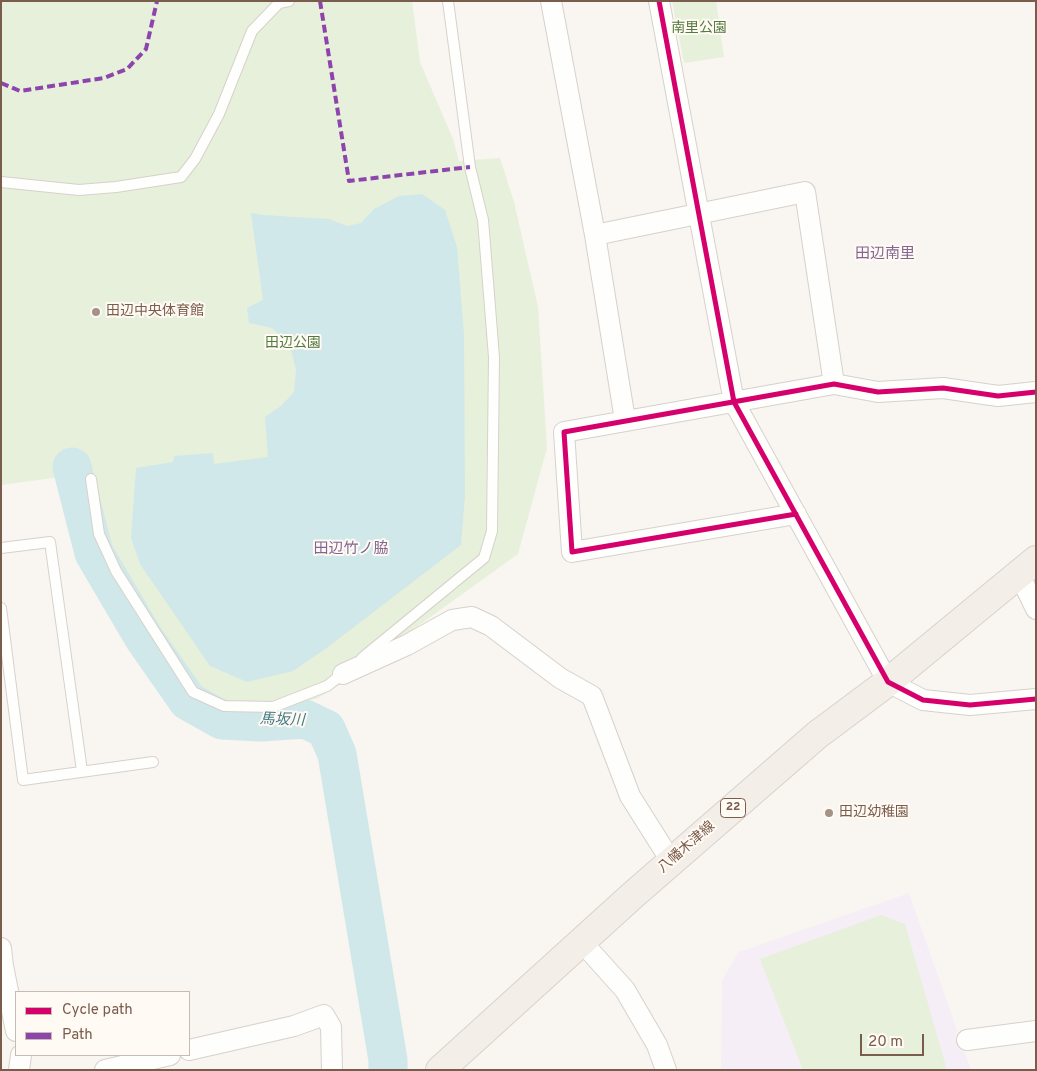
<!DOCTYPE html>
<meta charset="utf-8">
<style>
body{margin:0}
#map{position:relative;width:1037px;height:1071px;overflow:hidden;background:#f9f5f0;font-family:Overpass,sans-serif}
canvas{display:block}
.frame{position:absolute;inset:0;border:2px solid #7a5c4d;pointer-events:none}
.legend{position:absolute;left:15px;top:991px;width:175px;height:65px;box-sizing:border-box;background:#fffaf3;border:1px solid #cabbb1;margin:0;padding:6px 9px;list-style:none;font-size:15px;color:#7a5c4d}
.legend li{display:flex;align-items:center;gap:10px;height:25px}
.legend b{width:25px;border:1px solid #cabbb1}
.scale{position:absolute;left:860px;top:1034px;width:64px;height:22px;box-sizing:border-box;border:2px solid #7a5c4d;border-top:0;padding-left:6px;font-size:15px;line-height:18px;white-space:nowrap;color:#7a5c4d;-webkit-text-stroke:4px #fffaf3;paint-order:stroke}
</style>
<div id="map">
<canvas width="1037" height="1071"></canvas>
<div class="frame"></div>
<ul class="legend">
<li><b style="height:6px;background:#d6006c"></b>Cycle path</li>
<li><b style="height:6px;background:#8e44ad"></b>Path</li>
</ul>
<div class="scale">20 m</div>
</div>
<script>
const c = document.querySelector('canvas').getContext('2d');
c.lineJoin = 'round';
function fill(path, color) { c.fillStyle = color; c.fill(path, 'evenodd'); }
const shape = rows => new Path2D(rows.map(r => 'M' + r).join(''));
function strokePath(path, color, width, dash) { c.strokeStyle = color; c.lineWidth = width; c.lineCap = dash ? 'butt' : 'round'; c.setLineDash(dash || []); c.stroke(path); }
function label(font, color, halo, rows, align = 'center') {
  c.font = font + ' Overpass,"Noto Sans JP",sans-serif'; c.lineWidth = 4; c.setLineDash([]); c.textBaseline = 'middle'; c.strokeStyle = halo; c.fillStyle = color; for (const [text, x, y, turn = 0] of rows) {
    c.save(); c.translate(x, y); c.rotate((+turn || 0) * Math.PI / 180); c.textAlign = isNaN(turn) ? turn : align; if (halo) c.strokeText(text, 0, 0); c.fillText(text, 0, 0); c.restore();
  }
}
const education = shape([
 [909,893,971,1070,721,1070,722,980,739,952]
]);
const green = shape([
 [1,1,412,1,420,62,453,139,459,161,500,158,514,202,538,307,547,448,518,554,383,651,346,681,318,698,271,714,223,713,189,694,116,580,95,536,83,474,1,485],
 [672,1,716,1,724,57,684,63],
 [881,915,905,924,947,1070,803,1070,760,959]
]);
const water = shape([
 [422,194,445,210,457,247,464,334,465,496,461,545,328,647,293,671,247,682,210,666,140,564,131,538,136,468,173,462,174,456,213,453,214,464,268,457,265,417,281,406,294,392,296,369,289,343,272,328,249,323,247,308,263,300,251,213,263,215,329,219,347,226,361,223,374,209,399,196]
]);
const river = shape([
 [72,467,94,553,144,638,188,701,222,720,261,722,305,719,326,729,337,754,388,1060,388,1070]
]);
const service = shape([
 [1,182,79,190,116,187,181,177,195,159,219,114,252,31,279,3,289,1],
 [91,479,99,534,116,571,193,692,224,706,273,707,327,686,345,672],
 [1,548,50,542,82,771],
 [1,608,23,780,153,762],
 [362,658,484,558,492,531,494,357,483,220,470,167,448,1]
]);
const minor = shape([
 [551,1,595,235,625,420],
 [659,1,734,402,888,682,923,700,970,705,1036,699],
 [595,235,805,192,834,384],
 [796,514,572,552,564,432,834,384,878,392,943,388,998,396,1036,392],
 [1019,574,1036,609],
 [343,674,407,645,452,620,472,617,491,626,560,678,592,696,630,796,671,861],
 [581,941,625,990,657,1045,666,1070],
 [1,948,3,966,16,1031],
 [967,1040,1036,1031],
 [189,1050,294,1026,324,1015,331,1027,332,1070],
 [19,1070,21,1055],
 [105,1070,170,1055]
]);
const primary = shape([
 [440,1070,633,895,817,735,888,682,1036,560]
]);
const quiet = shape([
 [320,1,349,181,470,167],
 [1,83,20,91,104,78,127,69,146,49,157,1]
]);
const cycleway = shape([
 [659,1,734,402,888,682,923,700,970,705,1036,699],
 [796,514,572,552,564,432,834,384,878,392,943,388,998,396,1036,392]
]);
const markers = [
 [96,312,5,"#a69286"],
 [829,813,5,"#a69286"]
];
const shields = [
 [733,808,25]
];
const shieldNames = [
 ["22",733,808]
];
const parkNames = [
 ["南里公園",699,29],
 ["田辺公園",293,344]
];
const poiNames = [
 ["田辺中央体育館",106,312],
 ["田辺幼稚園",839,813]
];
const streetNames = [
 ["八幡木津線",687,848,-41]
];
const neighbourhoodNames = [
 ["田辺南里",885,255],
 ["田辺竹ノ脇",351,550]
];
const waterNames = [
 ["馬坂川",282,721,2]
];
fill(education, '#f6eef6');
fill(green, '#e7f0db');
fill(water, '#d0e8ea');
strokePath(river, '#d0e8ea', 39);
strokePath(service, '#d7d1cb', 12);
strokePath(minor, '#d7d1cb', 22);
strokePath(primary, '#dad1cc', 30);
strokePath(service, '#fefefd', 10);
strokePath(minor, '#fefefd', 20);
strokePath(primary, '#f3eee8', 28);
strokePath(quiet, '#8e44ad', 4, [8, 4]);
strokePath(cycleway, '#d6006c', 5);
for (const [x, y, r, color] of markers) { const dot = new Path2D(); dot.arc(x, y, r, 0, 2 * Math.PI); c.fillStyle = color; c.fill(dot); strokePath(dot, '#fffaf3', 2); }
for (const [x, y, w] of shields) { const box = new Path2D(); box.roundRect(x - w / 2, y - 9.5, w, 19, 4); c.fillStyle = '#fffaf3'; c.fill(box); strokePath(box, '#7a5c4d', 1); }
label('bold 12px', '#7a5c4d', null, shieldNames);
label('14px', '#537a41', '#fffaf3', parkNames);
label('14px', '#7a5c4d', '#fffaf3', poiNames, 'left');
label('14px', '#7a5c4d', '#fffaf3', streetNames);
label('15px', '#846695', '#fffaf3', neighbourhoodNames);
label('italic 15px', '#437c86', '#fffaf3', waterNames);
</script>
